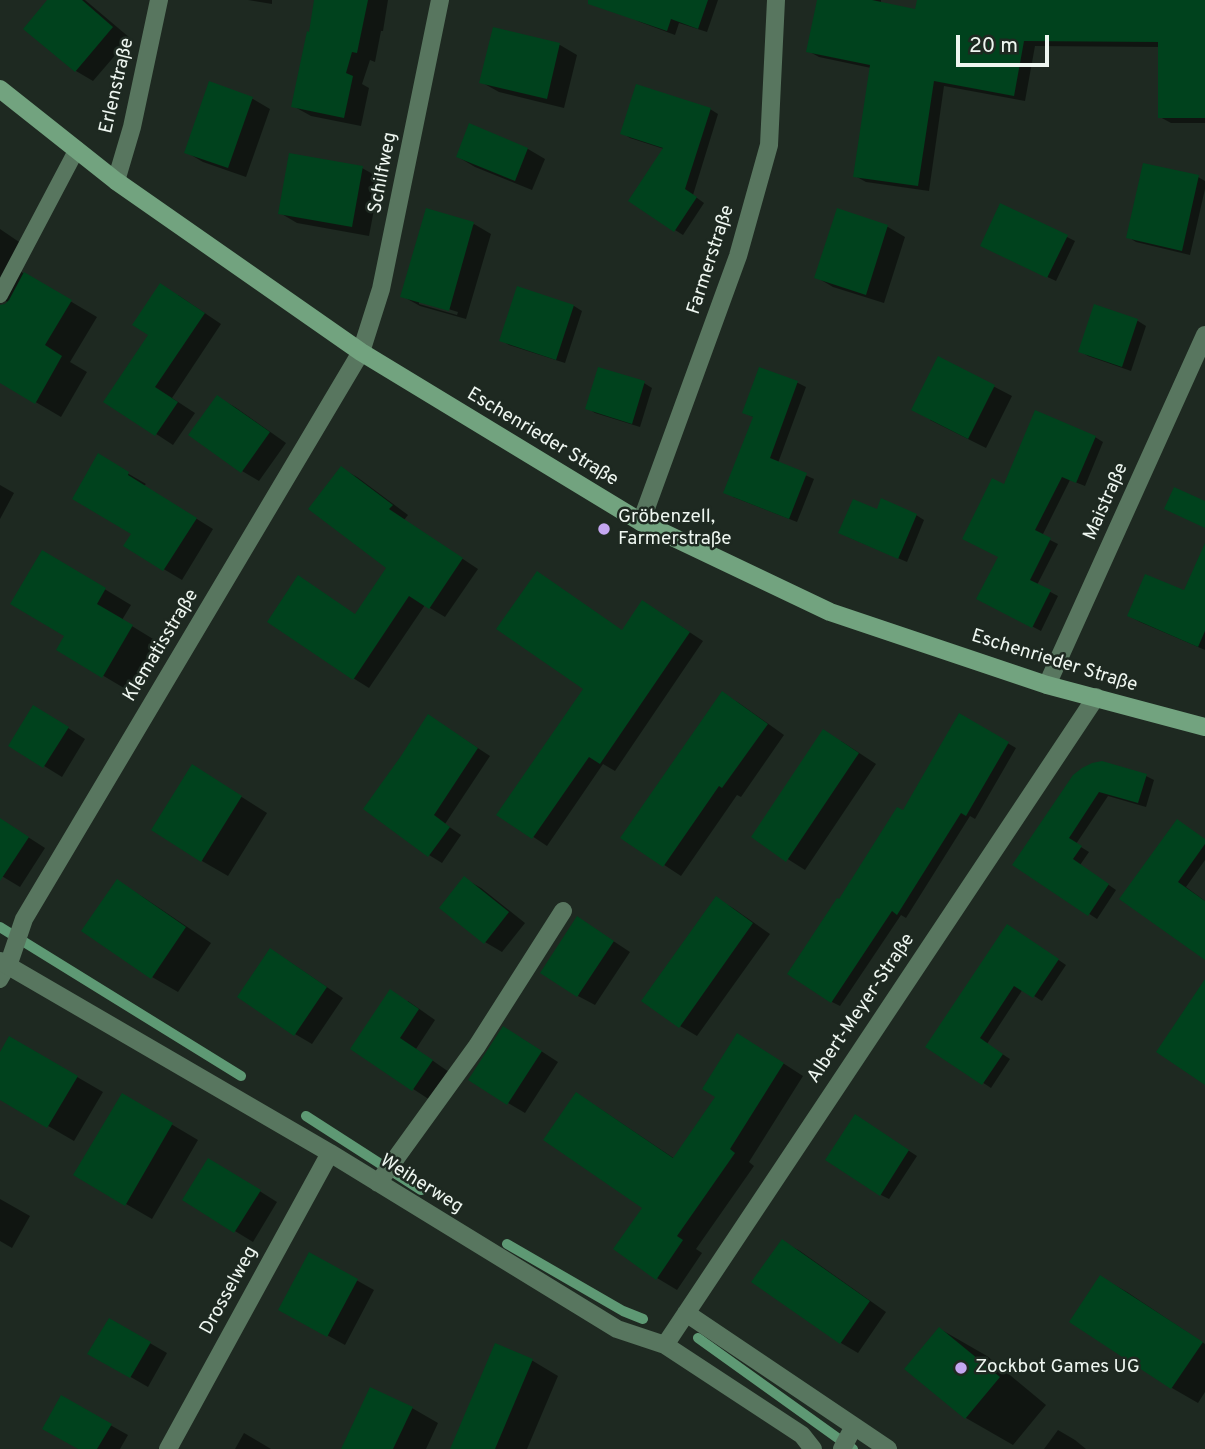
<!DOCTYPE html>
<meta charset="utf-8">
<style>
body{margin:0}
#map{position:relative;width:1205px;height:1449px;overflow:hidden;background:#1e2921;font-family:Overpass,sans-serif}
canvas{display:block}
.scale{position:absolute;left:956px;top:35px;width:93px;height:32px;box-sizing:border-box;border:4px solid #eef6f0;border-top:0;padding-left:9px;font-size:21px;line-height:24px;white-space:nowrap;color:#eef6f0;-webkit-text-stroke:5px #1e2921;paint-order:stroke}
</style>
<div id="map">
<canvas width="1205" height="1449"></canvas>
<div class="scale">20 m</div>
</div>
<script>
const c = document.querySelector('canvas').getContext('2d');
c.lineJoin = 'round';
function fill(path, color) { c.fillStyle = color; c.fill(path, 'evenodd'); }
const shape = rows => new Path2D(rows.map(r => 'M' + r).join(''));
function strokePath(path, color, width, dash) { c.strokeStyle = color; c.lineWidth = width; c.lineCap = dash ? 'butt' : 'round'; c.setLineDash(dash || []); c.stroke(path); }
function label(font, color, halo, rows, align = 'center') {
  c.font = font + ' Overpass,sans-serif'; c.lineWidth = 5; c.setLineDash([]); c.textBaseline = 'middle'; c.strokeStyle = halo; c.fillStyle = color; for (const [text, x, y, turn = 0] of rows) {
    c.save(); c.translate(x, y); c.rotate((+turn || 0) * Math.PI / 180); c.textAlign = isNaN(turn) ? turn : align; if (halo) c.strokeText(text, 0, 0); c.fillText(text, 0, 0); c.restore();
  }
}
const shadow = shape([
 [50,0,85,0,130,38,93,81,76,71],
 [248,0,272,0,272,4],
 [316,0,388,0,383,31,381,31,375,62,370,60,362,84,369,88,361,126,311,116,293,106,311,34],
 [638,0,718,0,707,32,679,23,675,35,640,22,632,18],
 [819,0,881,0,881,4,917,11,919,0,1205,0,1205,123,1171,123,1160,117,1159,47,1035,46,1025,101,944,86,929,191,866,182,855,176,871,68,819,57,808,51],
 [494,29,560,45,577,55,564,108,499,92,481,82],
 [210,84,253,99,270,109,246,177,203,162,186,152],
 [710,109,718,114,693,195,704,203,683,235,675,230,664,149,630,138,622,133],
 [470,126,528,149,545,159,532,190,475,167,458,157],
 [362,168,380,178,369,236,297,223,280,213],
 [1198,177,1205,181,1205,189,1190,255,1136,242,1128,237],
 [838,210,888,227,905,237,884,303,833,287,816,277],
 [474,224,491,234,466,319,420,306,402,296],
 [419,300,458,312,457,315,419,304],
 [0,229,25,246,11,266,97,317,70,362,87,372,61,417,0,381,0,321,9,303,0,297],
 [1067,237,1075,241,1056,281,990,250],
 [518,288,574,306,582,311,565,363,509,345,501,340],
 [178,295,221,324,172,398,195,413,173,445,106,401],
 [1095,306,1138,321,1146,326,1131,371,1088,356,1080,351],
 [939,358,1012,396,986,448,930,420],
 [760,369,798,383,806,387,778,463,814,479,797,522,733,497,755,418,745,413],
 [644,383,652,388,640,427,595,413,587,408],
 [217,397,235,407,286,443,259,481,242,471],
 [1095,437,1103,442,1085,486,1070,480,1042,536,1058,544,1037,585,1058,596,1041,631,987,603,1000,557,1005,487],
 [98,456,146,484,144,486,213,529,182,580,125,546,133,533],
 [341,468,357,477,408,515,404,520,478,569,445,617,425,605,369,688,353,678,356,615,388,567],
 [0,485,14,493,0,519],
 [878,511,916,515,924,520,907,562,848,537],
 [1205,548,1205,650,1140,622,1129,616,1185,592],
 [43,552,131,605,122,620,158,642,129,691,58,649,66,636],
 [656,610,703,641,615,771,603,764,547,846,499,814,623,631],
 [722,693,739,703,784,735,741,797,737,795,681,876,623,838],
 [959,715,1016,748,975,819,970,816,906,918,901,915,840,1006,832,1002,840,901,903,813],
 [51,717,85,739,62,777,10,745],
 [441,724,490,756,445,824,461,835,442,863,429,855],
 [841,741,876,764,805,870,753,837],
 [1074,776,1146,776,1154,780,1146,807,1108,796,1076,844,1089,852,1080,865,1116,890,1097,919,1015,865],
 [218,782,267,813,228,876,202,861],
 [0,819,45,848,20,887,0,875],
 [1205,840,1205,860,1186,887,1205,901,1205,927,1122,899],
 [464,878,481,888,525,923,502,952,485,942],
 [117,882,143,897,211,943,178,992,152,977],
 [716,898,733,908,770,934,697,1036,680,1026],
 [595,929,630,952,595,1005,578,996],
 [1016,931,1066,965,1042,1001,1023,989,987,1044,1010,1059,991,1088,927,1046],
 [287,960,343,998,312,1044,295,1034],
 [408,1001,435,1020,416,1049,449,1072,430,1100,352,1049],
 [10,1038,103,1092,74,1141,0,1098,0,1055],
 [521,1038,558,1062,525,1113,508,1103],
 [758,1047,803,1076,749,1162,754,1166,696,1249,702,1253,677,1290,657,1278,644,1207,596,1106,675,1159],
 [122,1095,198,1140,152,1219,76,1175],
 [863,1121,917,1156,889,1199,881,1195],
 [226,1170,277,1202,253,1242,184,1200],
 [0,1199,30,1216,12,1248,0,1241],
 [782,1241,800,1251,886,1312,858,1353,841,1343],
 [310,1254,374,1290,345,1345,298,1319],
 [1101,1277,1127,1292,1205,1344,1205,1392,1198,1403,1172,1388,1071,1321],
 [110,1320,167,1353,148,1387,89,1353],
 [940,1329,987,1356,1046,1405,1013,1445,966,1418],
 [496,1345,533,1361,558,1376,527,1449,452,1449],
 [62,1398,128,1435,120,1449,81,1449],
 [412,1408,438,1423,426,1449,343,1449],
 [1058,1430,1075,1440,1086,1449,1044,1449],
 [244,1433,261,1443,271,1449,235,1449]
]);
const stream = shape([
 [0,927,241,1076],
 [306,1116,421,1190],
 [507,1244,623,1311,643,1319],
 [698,1338,853,1449]
]);
const building = shape([
 [47,0,82,0,113,27,75,72,23,29],
 [314,0,368,0,357,53,352,52,346,73,353,76,344,118,291,107,307,31,309,32],
 [588,0,708,0,698,29,671,19,667,31,588,4],
 [817,0,872,0,915,9,917,0,1205,0,1205,118,1158,118,1158,42,1024,41,1014,96,934,81,918,186,853,177,870,65,806,52],
 [493,27,560,43,547,99,479,83],
 [209,81,253,97,228,168,184,153],
 [636,84,711,108,685,189,697,197,674,232,628,201,663,148,620,134],
 [469,123,528,148,515,181,456,157],
 [289,153,363,166,352,227,278,214],
 [1143,163,1199,175,1182,251,1126,238],
 [1000,203,1068,235,1047,278,980,246],
 [426,208,474,222,449,311,400,297],
 [837,208,888,225,866,295,814,278],
 [24,272,72,300,45,345,62,356,35,404,0,383,0,305,5,304,9,300],
 [160,283,205,313,155,387,178,402,155,436,103,402,148,335,132,325],
 [517,286,574,305,556,360,499,341],
 [1094,304,1138,319,1122,367,1078,352],
 [938,356,995,385,968,439,911,410],
 [598,367,645,381,632,424,585,409],
 [759,367,798,381,770,458,807,473,789,519,723,493,753,417,742,413],
 [217,395,270,432,241,473,188,435],
 [1035,410,1096,436,1076,483,1062,477,1035,530,1051,538,1030,580,1051,590,1032,628,976,599,998,557,962,539,992,478,1004,484],
 [98,453,129,472,128,475,197,518,163,571,123,546,131,534,72,499],
 [341,466,393,505,389,509,463,558,429,609,409,596,353,680,267,622,298,575,355,614,386,568,308,509],
 [1174,487,1205,501,1205,528,1164,509],
 [881,498,917,514,898,559,838,533,853,499,877,509],
 [1205,543,1205,631,1198,647,1127,616,1145,574,1184,590],
 [42,550,106,588,97,604,133,625,102,678,56,650,64,636,10,604],
 [537,571,622,630,642,600,690,632,600,764,589,757,532,839,496,815,583,689,496,629],
 [722,691,768,724,722,788,719,786,663,867,620,838],
 [33,705,69,727,43,768,8,746],
 [959,713,1009,742,966,816,961,813,897,915,892,911,831,1003,787,974,837,898,839,899,897,807,903,810],
 [428,714,478,748,434,815,450,827,428,857,363,809,401,756],
 [823,729,859,753,786,862,751,837],
 [1102,761,1147,774,1138,803,1099,792,1069,838,1082,846,1073,859,1109,884,1088,916,1012,865,1073,775,1082,768,1092,763],
 [192,764,242,796,201,862,151,830],
 [0,818,29,837,0,881],
 [1177,819,1205,839,1205,844,1178,882,1205,901,1205,960,1119,899],
 [464,876,509,912,484,944,439,908],
 [117,879,186,927,151,979,81,931],
 [716,896,753,923,679,1028,641,1001],
 [577,916,614,941,577,997,540,973],
 [1007,924,1059,959,1033,998,1014,986,980,1038,1003,1054,982,1085,925,1047],
 [270,948,327,987,294,1036,237,997],
 [1205,979,1205,1085,1156,1052],
 [390,989,419,1009,400,1038,433,1060,412,1091,350,1049],
 [503,1026,542,1051,507,1105,468,1080],
 [737,1033,784,1063,730,1149,735,1153,677,1236,683,1240,656,1280,613,1249,642,1208,543,1140,576,1092,673,1158,715,1097,702,1089],
 [9,1036,78,1076,47,1128,0,1100,0,1052],
 [122,1093,173,1123,125,1206,73,1175],
 [855,1114,909,1150,880,1196,825,1160],
 [208,1158,261,1190,234,1233,182,1200],
 [782,1239,870,1301,840,1344,751,1282],
 [309,1252,358,1279,327,1337,278,1310],
 [1100,1275,1203,1342,1171,1389,1069,1322],
 [109,1318,151,1342,130,1378,87,1354],
 [939,1327,1000,1377,965,1419,904,1369],
 [495,1343,533,1359,495,1449,450,1449],
 [370,1387,413,1407,393,1449,341,1449],
 [61,1395,112,1424,97,1449,78,1449,42,1429]
]);
const lane = shape([
 [0,295,77,149],
 [0,980,8,966]
]);
const street = shape([
 [116,181,132,127,159,0],
 [641,522,738,256,769,145,776,0],
 [1047,685,1205,335],
 [0,961,330,1153,617,1329,665,1345,802,1435,813,1449],
 [8,966,24,919,361,352,381,289,440,0],
 [378,1183,477,1046,563,911],
 [686,1313,888,1449],
 [665,1345,1096,697],
 [168,1449,330,1153],
 [842,1449,854,1426]
]);
const secondary = shape([
 [0,89,116,181,361,352,641,522,830,612,1047,685,1205,727]
]);
const markers = [
 [604,529,7,"#c4a7f1"],
 [961,1368,7,"#c4a7f1"]
];
const streetNames = [
 ["Erlenstraße",118,86,-77],
 ["Schilfweg",384,173,-79],
 ["Farmerstraße",712,260,-72],
 ["Eschenrieder Straße",542,438,31],
 ["Maistraße",1107,502,-66],
 ["Klematisstraße",162,646,-59],
 ["Eschenrieder Straße",1054,662,17],
 ["Albert-Meyer-Straße",862,1009,-56],
 ["Weiherweg",421,1185,32],
 ["Drosselweg",230,1291,-61]
];
const poiNames = [
 ["Gröbenzell,",618,518],
 ["Farmerstraße",618,540],
 ["Zockbot Games UG",975,1368]
];
fill(shadow, '#0007');
strokePath(stream, '#5e9974', 10);
fill(building, '#00421d');
strokePath(lane, '#58765f', 16);
strokePath(street, '#58765f', 18);
strokePath(secondary, '#72a37f', 18);
for (const [x, y, r, color] of markers) { const dot = new Path2D(); dot.arc(x, y, r, 0, 2 * Math.PI); c.fillStyle = color; c.fill(dot); strokePath(dot, '#1e2921', 2.5); }
label('19px', '#eef6f0', '#1e2921', streetNames);
label('19px', '#eef6f0', '#1e2921', poiNames, 'left');
</script>
